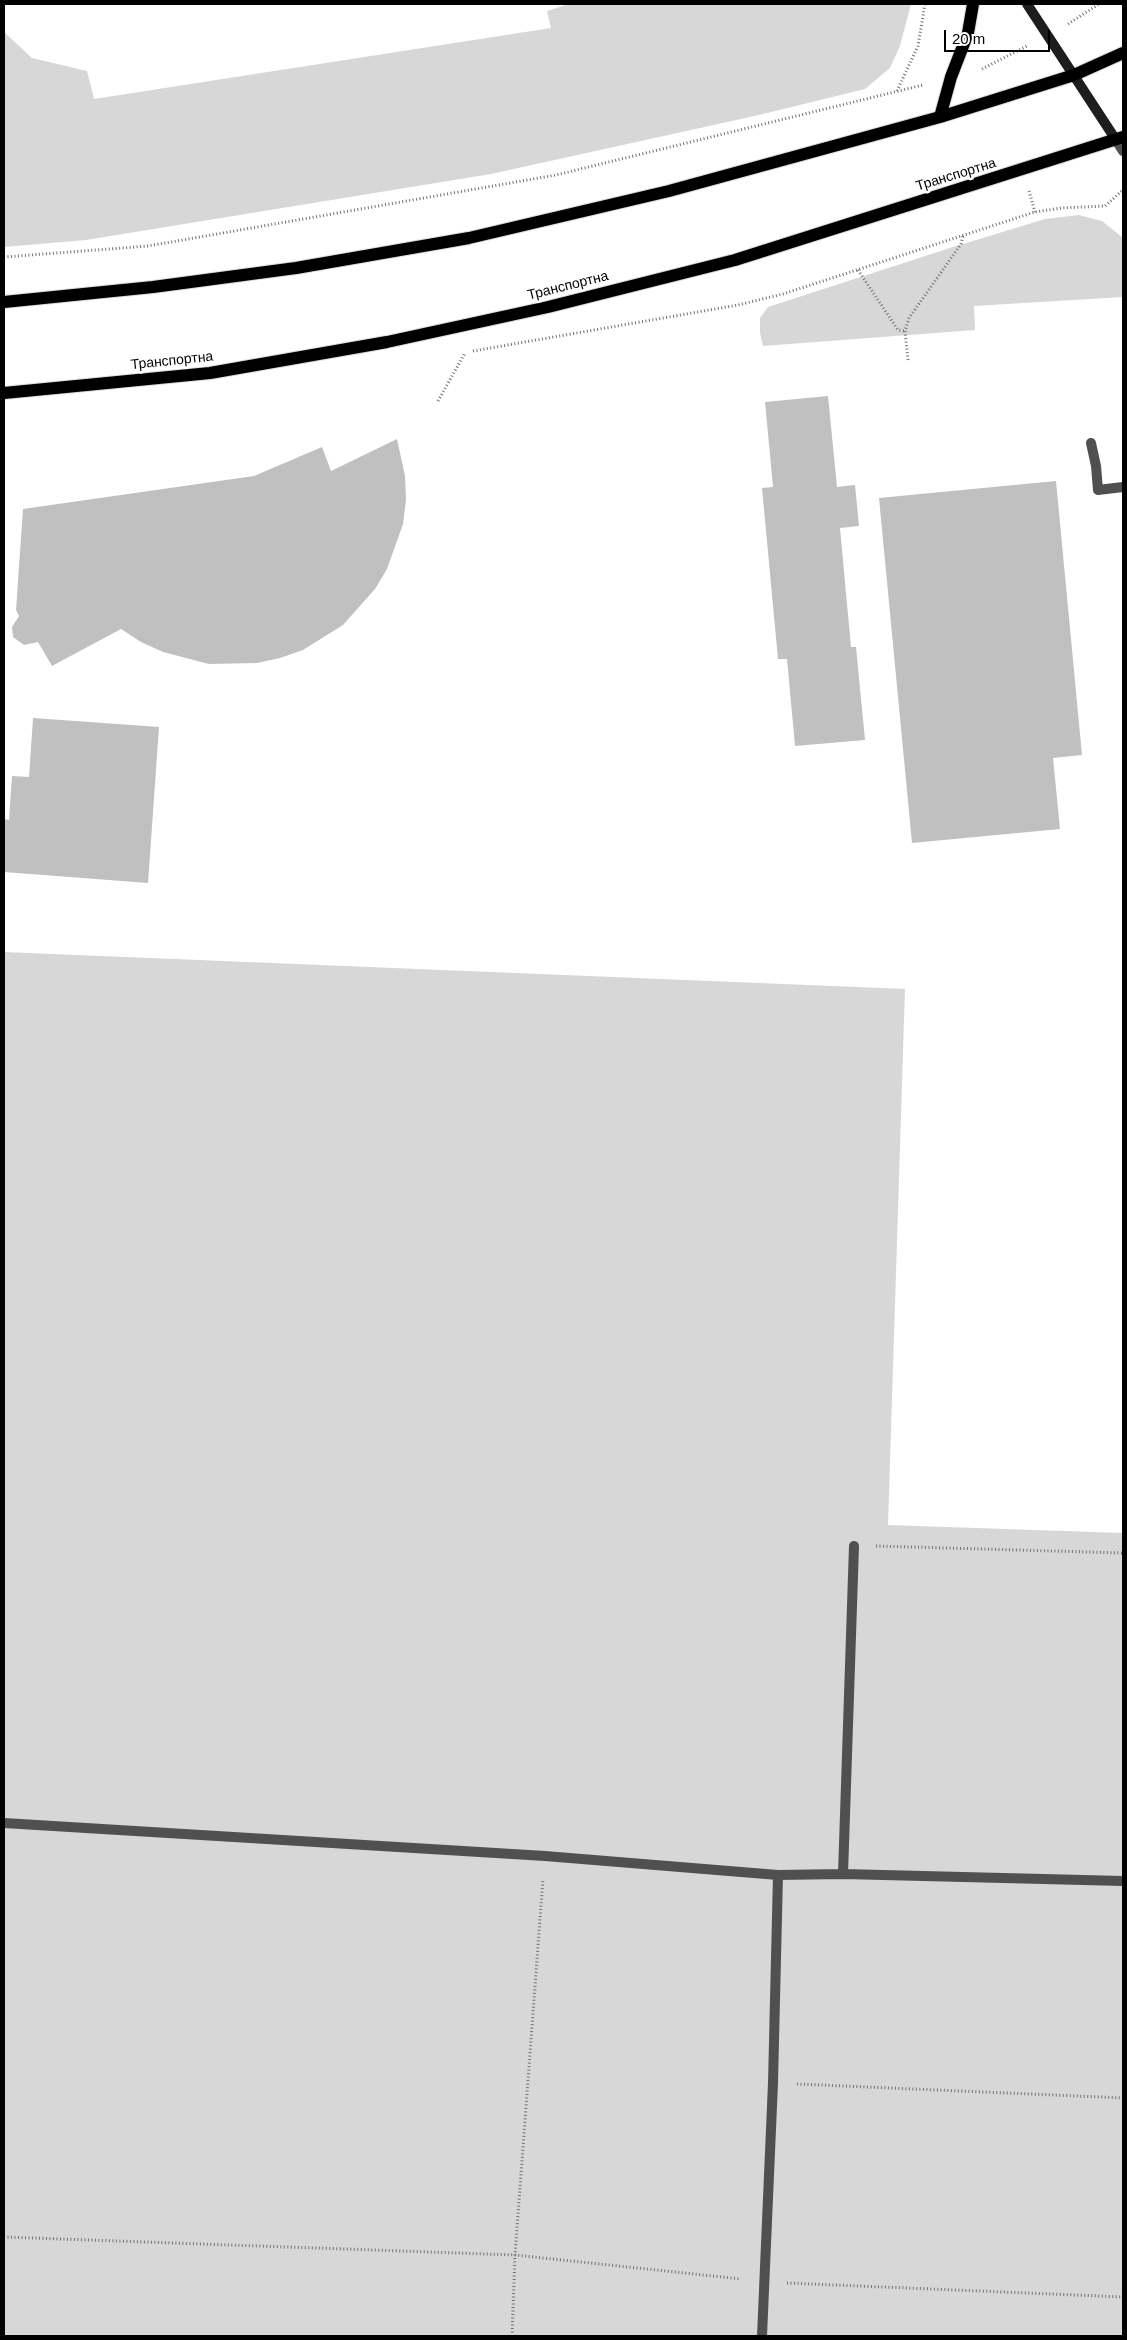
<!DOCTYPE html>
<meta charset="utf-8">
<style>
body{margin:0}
#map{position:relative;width:1127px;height:2340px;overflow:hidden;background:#fff;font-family:Arial,sans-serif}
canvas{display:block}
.frame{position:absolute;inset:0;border:5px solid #000;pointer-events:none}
.scale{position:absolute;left:944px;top:30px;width:106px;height:22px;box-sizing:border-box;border:2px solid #000;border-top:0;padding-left:6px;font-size:15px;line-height:18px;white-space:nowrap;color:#000;-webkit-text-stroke:4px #fff;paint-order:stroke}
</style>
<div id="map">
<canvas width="1127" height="2340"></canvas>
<div class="frame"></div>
<div class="scale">20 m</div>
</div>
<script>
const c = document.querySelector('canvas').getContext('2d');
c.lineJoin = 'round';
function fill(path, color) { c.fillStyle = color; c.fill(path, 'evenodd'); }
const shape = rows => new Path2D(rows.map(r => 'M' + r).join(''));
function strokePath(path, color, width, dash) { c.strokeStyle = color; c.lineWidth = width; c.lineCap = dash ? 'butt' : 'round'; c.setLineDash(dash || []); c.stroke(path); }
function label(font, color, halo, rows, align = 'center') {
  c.font = font + ' Arial,sans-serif'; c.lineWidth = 5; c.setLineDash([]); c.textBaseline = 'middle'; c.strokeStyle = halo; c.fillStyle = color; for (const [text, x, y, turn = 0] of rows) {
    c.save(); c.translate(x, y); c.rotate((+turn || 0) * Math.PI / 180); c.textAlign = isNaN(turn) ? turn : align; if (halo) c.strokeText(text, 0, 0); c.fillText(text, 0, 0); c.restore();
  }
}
const green = shape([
 [569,4,911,4,900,46,890,68,865,89,759,115,491,174,86,240,4,247,4,32,32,58,87,71,94,99,551,28,547,11],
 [1079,215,1102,221,1123,238,1123,297,974,306,975,330,763,346,760,333,760,318,768,307,953,247,1045,219],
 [4,952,905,989,888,1525,1123,1533,1123,2336,4,2336]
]);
const building = shape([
 [828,396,837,487,855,485,859,526,840,528,851,647,856,647,865,740,795,746,787,659,778,659,762,488,773,487,765,402],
 [397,439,405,476,406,500,403,524,387,569,375,589,343,625,303,650,280,658,257,663,209,664,163,652,141,642,121,629,52,666,38,642,24,645,13,637,12,627,19,616,16,610,23,509,254,476,322,447,331,471],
 [1056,481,1082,755,1053,758,1060,829,912,843,879,498],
 [33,718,159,727,148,883,4,872,4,819,9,820,12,776,29,777]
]);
const path = shape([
 [1068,24,1099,4],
 [982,69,1027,46],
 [897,91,918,46,925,4],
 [1029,191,1035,212],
 [4,257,148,246,556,175,923,85],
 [858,270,898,330,905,331],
 [473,351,738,305,783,294,1035,212,1061,208,1105,206,1123,190],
 [908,360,905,331,909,318,961,244,963,236],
 [438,401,465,353],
 [876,1546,1123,1553],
 [797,2084,1123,2098],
 [4,2237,515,2255,741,2279],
 [787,2283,1123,2297],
 [512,2336,515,2255,543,1879]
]);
const lane = shape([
 [1116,140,1123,151],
 [1091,443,1096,466,1098,490,1123,487],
 [4,1823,545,1856,778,1875,843,1874,1123,1881],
 [843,1874,854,1546],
 [762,2336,773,2083,778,1875]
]);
const secondary = shape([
 [1027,4,1116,140]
]);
const primary = shape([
 [940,117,951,77,968,33,973,4],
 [4,302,153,287,296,268,469,238,669,191,940,117,1074,75,1123,53],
 [4,393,210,373,387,342,548,307,735,260,1123,137]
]);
const streetNames = [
 ["Транспортна",956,175,-17],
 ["Транспортна",568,286,-14],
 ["Транспортна",172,361,-6]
];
fill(green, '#d7d7d7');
fill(building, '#c0c0c0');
strokePath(primary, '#dbdbdb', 14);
strokePath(path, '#727272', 3, [1, 2.5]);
strokePath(lane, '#505050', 10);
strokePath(secondary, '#1d1d1d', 10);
strokePath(primary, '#000', 12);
label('14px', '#000', '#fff', streetNames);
</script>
